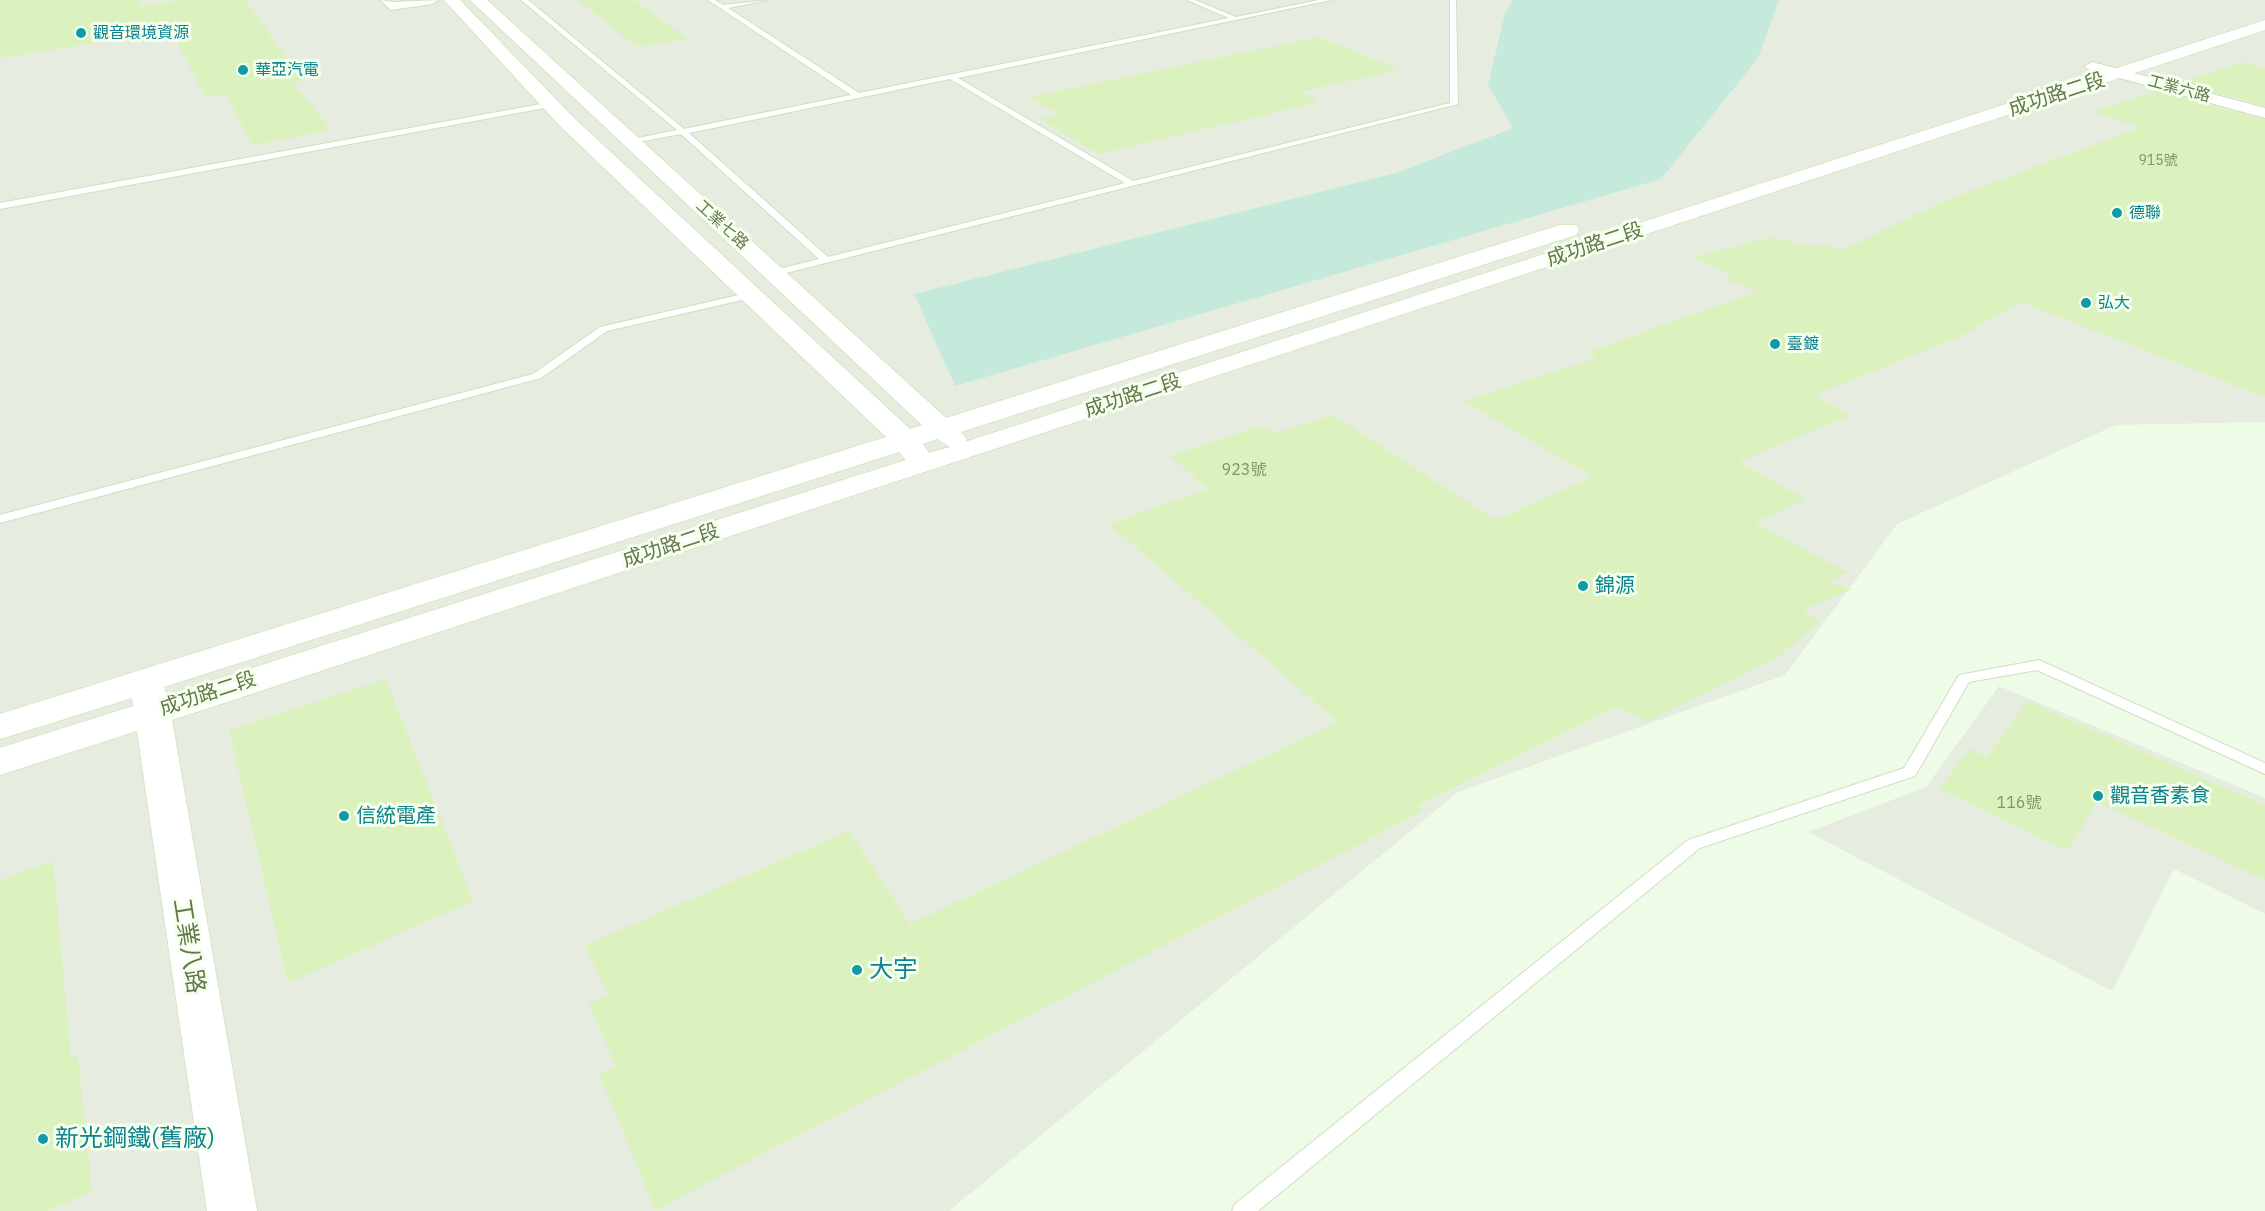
<!DOCTYPE html>
<html>
<head>
<meta charset="utf-8">
<style>
	body { margin:0 }
	canvas { display:block; background:#eefce7 }
</style>
</head>
<body>
<canvas width="2265" height="1211"></canvas>
<script>
const c = document.querySelector('canvas').getContext('2d');
c.lineJoin = 'round';
function fillPath(path, color) { c.fillStyle = color; c.fill(path, 'evenodd'); }
const poly = rows => new Path2D(rows.map(r => 'M' + r).join(''));
function strokePath(path, color, width, dash) { c.strokeStyle = color; c.lineWidth = width; c.lineCap = dash ? 'butt' : 'round'; c.setLineDash(dash || []); c.stroke(path); }
function drawText(font, color, halo, rows, align = 'center') {
  c.font = font + ' "IBM Plex Sans","Noto Sans TC",sans-serif'; c.lineWidth = 6; c.setLineDash([]); c.textBaseline = 'middle'; c.strokeStyle = halo; c.fillStyle = color; for (const [text, x, y, turn = 0] of rows) {
    c.save(); c.translate(x, y); c.rotate((+turn || 0) * Math.PI / 180); c.textAlign = isNaN(turn) ? turn : align; if (halo) c.strokeText(text, 0, 0); c.fillText(text, 0, 0); c.restore();
  }
}
const industrial = poly([
	[0,0,2265,0,2265,422,2116,425,1897,524,1785,675,1458,792,949,1211,0,1211],
	[1999,686,2265,798,2265,914,2174,869,2112,991,1808,832,1926,787]
]);
const green = poly([
	[1513,0,1779,0,1758,58,1661,179,955,386,914,294,1396,173,1513,128,1488,85,1505,13]
]);
const building = poly([
	[0,0,139,0,139,6,181,0,246,0,302,81,293,83,332,130,252,145,226,94,205,97,172,31,0,58],
	[578,0,634,0,688,39,637,47],
	[1319,37,1400,70,1300,92,1320,102,1098,154,1040,119,1060,115,1028,97],
	[2242,62,2265,68,2265,106,2180,83],
	[2157,91,2265,120,2265,397,2020,302,1961,336,1815,395,1851,415,1739,462,1805,499,1755,523,1849,573,1826,582,1852,589,1803,610,1820,622,1776,658,1648,721,1616,707,1418,806,1423,811,655,1210,599,1074,616,1066,589,1003,608,995,585,945,849,831,910,924,1338,722,1109,524,1208,489,1169,456,1260,426,1275,433,1333,415,1495,520,1593,477,1463,401,1597,358,1588,352,1758,291,1723,279,1733,276,1693,257,1772,237,1811,247,1826,244,1842,250,1944,201,2141,127,2092,112],
	[386,679,473,901,288,983,229,730],
	[2027,701,2265,805,2265,880,2097,802,2067,851,1939,789,1970,749,1987,757],
	[53,861,71,1058,78,1056,92,1191,47,1211,0,1211,0,880]
]);
const lane = poly([
	[521,0,528,0,684,129,851,95,708,0,715,0,723,5,768,0,728,8,859,93,1229,18,1187,0,1195,0,1236,17,1319,0,1331,0,958,78,1133,181,1450,103,1450,0,1456,0,1458,104,774,276,771,275,771,271,819,259,681,134,628,144,628,140,677,130,521,0],
	[950,79,1125,183,828,257,689,133,950,79],
	[552,102,555,102,555,106,0,209,0,203,552,102],
	[752,292,757,295,755,297,607,331,541,378,0,523,0,515,533,374,600,327,752,292],
	[2039,660,2265,763,2265,774,2037,670,1969,682,1915,776,1700,848,1258,1211,1232,1211,1235,1204,1688,840,1904,768,1959,675,2039,660]
]);
const street = poly([
	[380,0,394,2,438,0,432,4,391,10,380,0],
	[2092,62,2265,108,2265,118,2087,69,2085,66,2092,62]
]);
const secondary = poly([
	[444,0,460,0,574,118,910,429,922,425,470,0,487,0,946,418,1560,225,1576,225,1579,230,1576,235,961,432,967,439,965,442,2265,20,2265,30,172,720,257,1211,207,1211,137,731,0,775,0,748,133,706,132,698,0,739,0,714,886,437,560,126,444,0],
	[937,439,950,447,929,453,923,444,937,439],
	[899,452,906,460,167,695,164,687,899,452]
]);
const markers = [
	[81,33,6,"#0f9aa8"],
	[243,70,6,"#0f9aa8"],
	[2117,213,6,"#0f9aa8"],
	[2086,303,6,"#0f9aa8"],
	[1775,344,6,"#0f9aa8"],
	[1583,586,6,"#0f9aa8"],
	[2098,796,6,"#0f9aa8"],
	[344,816,6,"#0f9aa8"],
	[857,970,6,"#0f9aa8"],
	[43,1139,6,"#0f9aa8"]
];
const farNumbernames = [
	["915號",2158,161]
];
const farCulturenames = [
	["觀音環境資源",93,33],
	["華亞汽電",255,70],
	["德聯",2129,213],
	["弘大",2098,303],
	["臺鍍",1787,344]
];
const farStreetnames = [
	["工業六路",2179,89,15],
	["工業七路",722,225,42]
];
const numberNames = [
	["923號",1244,470],
	["116號",2019,803]
];
const streetNames = [
	["成功路二段",2057,95,-18],
	["成功路二段",1595,245,-18],
	["成功路二段",1133,396,-18],
	["成功路二段",671,546,-18],
	["成功路二段",208,694,-18]
];
const cultureNames = [
	["錦源",1595,586],
	["觀音香素食",2110,796],
	["信統電產",356,816]
];
const nearStreetnames = [
	["工業八路",188,946,81]
];
const nearCulturenames = [
	["大宇",869,970],
	["新光鋼鐵(舊廠)",55,1139]
];
fillPath(industrial, '#e6ede0');
fillPath(green, '#c5eadc');
fillPath(building, '#dcf2be');
strokePath(lane, '#cfdfbf', 2);
strokePath(street, '#cfdfbf', 2);
strokePath(secondary, '#d5e8c2', 2);
fillPath(lane, '#fff');
fillPath(street, '#fff');
fillPath(secondary, '#fff');
for (const [x, y, r, color] of markers) { const dot = new Path2D(); dot.arc(x, y, r, 0, 2 * Math.PI); c.fillStyle = color; c.fill(dot); strokePath(dot, '#f4ffed', 2); }
drawText('14px', '#839568', null, farNumbernames);
drawText('16px', '#0d838f', '#f4ffed', farCulturenames, 'left');
drawText('16px', '#65764b', '#f4ffed', farStreetnames);
drawText('16px', '#839568', null, numberNames);
drawText('20px', '#65764b', '#f4ffed', streetNames);
drawText('20px', '#0d838f', '#f4ffed', cultureNames, 'left');
drawText('24px', '#65764b', '#f4ffed', nearStreetnames);
drawText('24px', '#0d838f', '#f4ffed', nearCulturenames, 'left');
</script>
</body>
</html>
